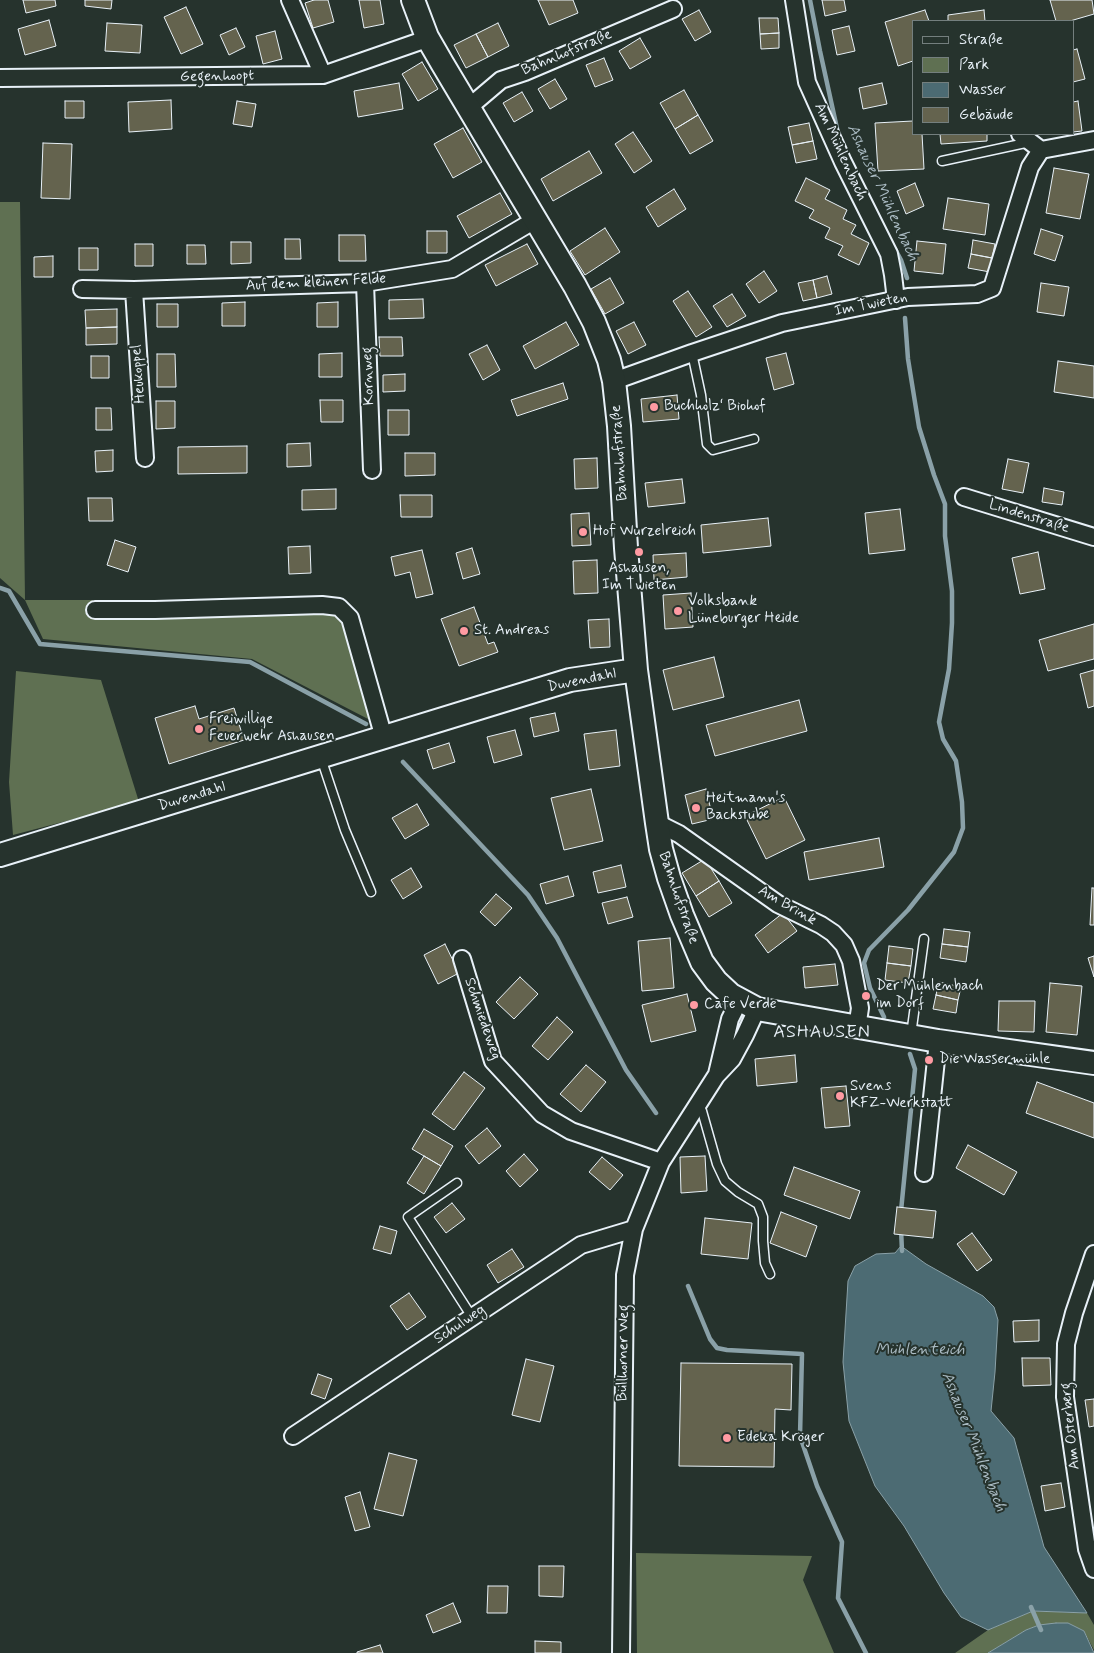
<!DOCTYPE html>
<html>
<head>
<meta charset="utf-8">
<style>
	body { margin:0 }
	#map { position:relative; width:1094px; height:1653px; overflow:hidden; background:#26332d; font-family:Mynerve,sans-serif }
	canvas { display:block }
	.legend { position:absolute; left:912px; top:20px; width:162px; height:115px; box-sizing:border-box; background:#26332d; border:1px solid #747f7e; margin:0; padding:6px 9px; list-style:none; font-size:15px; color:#e8f1f8 }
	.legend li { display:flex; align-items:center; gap:10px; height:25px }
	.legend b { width:25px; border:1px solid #747f7e }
</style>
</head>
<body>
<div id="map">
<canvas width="1094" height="1653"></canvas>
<ul class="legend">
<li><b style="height:6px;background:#26332d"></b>Straße</li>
<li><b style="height:14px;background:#5f7052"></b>Park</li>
<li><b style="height:14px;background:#4c6b73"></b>Wasser</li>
<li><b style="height:14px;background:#64634e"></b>Gebäude</li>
</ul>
</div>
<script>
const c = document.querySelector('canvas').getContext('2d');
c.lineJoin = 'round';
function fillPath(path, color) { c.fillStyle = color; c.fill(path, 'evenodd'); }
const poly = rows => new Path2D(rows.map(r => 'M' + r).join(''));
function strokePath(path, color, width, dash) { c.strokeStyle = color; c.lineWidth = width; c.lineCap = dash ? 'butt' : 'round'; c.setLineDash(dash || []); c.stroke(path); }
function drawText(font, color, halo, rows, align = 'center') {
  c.font = font + ' Mynerve,sans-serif'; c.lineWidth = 4; c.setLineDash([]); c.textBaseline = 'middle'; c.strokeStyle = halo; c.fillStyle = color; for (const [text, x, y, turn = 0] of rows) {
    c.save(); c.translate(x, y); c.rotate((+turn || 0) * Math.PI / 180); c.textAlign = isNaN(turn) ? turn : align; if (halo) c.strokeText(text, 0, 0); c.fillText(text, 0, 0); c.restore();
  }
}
const green = poly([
	[0,202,20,202,25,600,93,600,93,618,325,611,336,616,344,623,370,720,252,659,43,639,25,600,0,578],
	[16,671,101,680,139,802,13,835,9,782],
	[636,1553,812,1556,803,1580,834,1653,637,1653],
	[1033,1611,1087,1613,1094,1625,1094,1650,1084,1631,1068,1623,1039,1625,1026,1630,988,1653,955,1653,988,1630]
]);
const water = poly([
	[901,1246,926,1264,983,1296,994,1307,998,1320,995,1372,991,1411,1014,1438,1044,1547,1087,1613,1033,1611,988,1630,961,1617,944,1593,904,1526,875,1486,849,1421,843,1362,848,1281,855,1266,876,1254,895,1253,901,1246],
	[1056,1623,1068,1623,1084,1631,1094,1653,988,1653,1026,1630,1039,1625,1056,1623]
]);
const stream = poly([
	[810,0,820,51,838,133],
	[895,249,901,260,907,278],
	[0,588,9,591,40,644,250,662,366,724],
	[403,762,528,895,557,938,626,1070,656,1113],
	[884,1017,870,988,864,963,869,950,908,910,954,852,963,828,962,802,956,761,943,739,939,722,949,669,952,623,952,591,945,536,945,504,934,475,919,427,908,359,905,318],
	[901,1211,915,1069,910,1054],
	[901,1229,902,1251],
	[688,1286,710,1339,717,1348,727,1350,802,1354,800,1436,817,1486,842,1542,838,1598,866,1653],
	[1031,1607,1041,1630]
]);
const building = poly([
	[23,0,55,0,56,6,26,13,23,0],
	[85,0,112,0,111,9,85,6,85,0],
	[314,0,328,0,334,22,313,28,305,3,314,0],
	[359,0,380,0,384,24,364,28,359,0],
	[538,0,573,0,578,13,549,25,538,0],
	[822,0,844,0,846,11,825,16,822,0],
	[1050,0,1092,0,1094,14,1070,21,1056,21,1050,0],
	[186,7,203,44,181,54,164,17,186,7],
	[699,10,711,32,695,41,682,19,699,10],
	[925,10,929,21,913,21,913,61,898,66,885,22,925,10],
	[984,10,985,21,948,21,948,15,984,10],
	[759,18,778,18,779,33,760,34,759,18],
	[49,20,56,46,25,55,18,29,49,20],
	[107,23,142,25,140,53,105,51,107,23],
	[498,23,509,46,488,57,476,34,498,23],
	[849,26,855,51,837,55,832,30,849,26],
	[236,28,245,47,229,55,220,35,236,28],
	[275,31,282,59,263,64,256,36,275,31],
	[779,33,779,48,761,49,760,34,779,33],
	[476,34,488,57,466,68,454,45,476,34],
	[640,38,651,57,630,69,619,51,640,38],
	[1077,49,1085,79,1073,82,1073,50,1077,49],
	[604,58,613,80,595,87,586,65,604,58],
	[422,62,438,89,418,101,402,74,422,62],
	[555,79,567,99,550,109,538,89,555,79],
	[399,83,403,109,358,117,354,91,399,83],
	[882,83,887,104,863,109,859,88,882,83],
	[684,90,698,115,675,129,660,103,684,90],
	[522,92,533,111,514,122,503,103,522,92],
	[171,100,172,129,129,132,128,102,171,100],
	[65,101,84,101,84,118,65,118,65,101],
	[237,101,256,104,252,127,233,124,237,101],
	[1078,101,1082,131,1073,132,1073,102,1078,101],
	[698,115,713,141,690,154,675,129,698,115],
	[913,121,913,134,922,134,924,169,878,171,875,123,913,121],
	[809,123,813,141,792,145,788,127,809,123],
	[463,128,482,162,453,178,434,144,463,128],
	[633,132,652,161,634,173,615,144,633,132],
	[940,134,987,134,987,141,941,144,940,134],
	[813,141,817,159,796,163,792,145,813,141],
	[43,143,72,144,70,199,41,198,43,143],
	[589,151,602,173,553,201,541,179,589,151],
	[1054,168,1089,174,1080,219,1046,213,1054,168],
	[806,178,830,190,825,199,847,210,843,219,856,225,851,234,869,243,859,265,838,255,843,246,825,238,830,228,809,218,814,210,795,201,806,178],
	[915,183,924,206,906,214,897,191,915,183],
	[674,189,686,209,658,227,646,207,674,189],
	[500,193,512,214,469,238,457,216,500,193],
	[948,198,989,204,985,235,943,229,948,198],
	[605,228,620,252,585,275,570,251,605,228],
	[1041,229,1063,236,1055,261,1034,254,1041,229],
	[427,231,447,231,447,253,427,253,427,231],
	[339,235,365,235,366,261,339,261,339,235],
	[285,239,300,239,301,259,285,259,285,239],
	[973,240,995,244,992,258,971,254,973,240],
	[917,241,946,244,943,274,914,271,917,241],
	[231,242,251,242,251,263,231,264,231,242],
	[135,244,153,244,153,266,135,266,135,244],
	[527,244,538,264,496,286,485,265,527,244],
	[187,245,205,245,206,264,187,264,187,245],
	[79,248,98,248,98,270,79,270,79,248],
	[971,254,992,258,990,272,968,268,971,254],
	[53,256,53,277,34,277,34,257,53,256],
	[764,271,777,291,759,303,746,284,764,271],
	[827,276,832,294,817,298,813,280,827,276],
	[610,278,624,303,605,314,591,289,610,278],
	[813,280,817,298,803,301,798,283,813,280],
	[1041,283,1069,287,1064,316,1037,312,1041,283],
	[688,291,712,327,696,337,673,301,688,291],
	[732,294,746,316,727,327,713,306,732,294],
	[423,299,424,318,389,319,389,300,423,299],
	[245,302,245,326,222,326,222,303,245,302],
	[338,302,338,327,317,327,317,303,338,302],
	[157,304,178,304,178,327,157,327,157,304],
	[117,309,117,327,86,328,85,310,117,309],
	[566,322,579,345,535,369,523,346,566,322],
	[634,322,646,345,628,354,616,331,634,322],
	[117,327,117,344,86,345,86,328,117,327],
	[379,337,402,337,403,356,380,356,379,337],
	[487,345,500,370,483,380,469,354,487,345],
	[342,353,342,377,319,377,319,354,342,353],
	[786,353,794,384,774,390,766,358,786,353],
	[157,354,175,354,176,387,157,387,157,354],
	[91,356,109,356,109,378,91,378,91,356],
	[1058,361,1094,366,1094,398,1054,392,1058,361],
	[405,374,405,391,383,392,383,375,405,374],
	[563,383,568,399,517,416,511,400,563,383],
	[677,395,679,419,643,422,641,399,677,395],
	[320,400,343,400,343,422,321,422,320,400],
	[156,401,175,401,175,428,156,429,156,401],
	[96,408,111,408,112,430,96,430,96,408],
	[388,410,409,410,409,435,388,435,388,410],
	[310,443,311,466,287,467,287,444,310,443],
	[247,446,247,473,178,474,178,447,247,446],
	[113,450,113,471,96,472,95,451,113,450],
	[405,453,435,453,435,475,405,476,405,453],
	[597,458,598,488,575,489,574,459,597,458],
	[1008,459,1029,463,1023,493,1002,489,1008,459],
	[682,479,685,503,648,507,645,483,682,479],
	[1044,488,1064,492,1062,505,1042,502,1044,488],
	[336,489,336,509,302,510,302,490,336,489],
	[400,495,432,495,432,517,401,517,400,495],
	[88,498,112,498,113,521,89,521,88,498],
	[900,509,905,550,869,554,865,513,900,509],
	[589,513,591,545,572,546,571,514,589,513],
	[768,518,771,546,703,553,701,525,768,518],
	[115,540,136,547,128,572,107,565,115,540],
	[310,546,311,573,289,574,288,547,310,546],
	[472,548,480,574,463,579,456,553,472,548],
	[422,550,433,594,416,598,410,572,395,576,391,557,422,550],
	[1038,552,1045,589,1020,594,1012,558,1038,552],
	[686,553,687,577,654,580,653,555,686,553],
	[597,560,598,593,574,594,573,561,597,560],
	[691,593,693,627,665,629,663,595,691,593],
	[474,607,488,644,494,642,498,652,459,666,441,619,474,607],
	[609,619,610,647,590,648,588,620,609,619],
	[1094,624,1094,659,1048,671,1039,640,1094,624],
	[714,657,724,697,673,710,663,670,714,657],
	[1094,670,1094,706,1088,708,1080,674,1094,670],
	[799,700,807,731,715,756,706,725,799,700],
	[195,706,199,719,234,708,244,740,169,764,155,718,195,706],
	[555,713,559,731,534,737,530,718,555,713],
	[515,730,522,755,494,763,487,737,515,730],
	[616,730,620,766,589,770,584,734,616,730],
	[449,743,455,762,433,769,427,750,449,743],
	[591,789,603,841,564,850,551,798,591,789],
	[706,789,713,819,692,824,685,795,706,789],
	[784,797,805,840,766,859,745,816,784,797],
	[417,804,429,825,405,839,392,818,417,804],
	[879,838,884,867,809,880,804,852,879,838],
	[705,859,719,881,696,896,682,873,705,859],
	[621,865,626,887,598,893,593,872,621,865],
	[411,868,422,887,403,899,391,880,411,868],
	[568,876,574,896,546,904,540,884,568,876],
	[719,881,732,903,709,917,696,896,719,881],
	[1092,888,1094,888,1094,925,1090,925,1092,888],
	[496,894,512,908,495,926,480,912,496,894],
	[627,897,633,917,608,924,602,903,627,897],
	[783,913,797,931,768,953,755,935,783,913],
	[944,929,970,932,968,947,942,944,944,929],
	[670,938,674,988,642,991,638,941,670,938],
	[445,944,459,973,438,984,424,955,445,944],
	[942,944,968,947,966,962,940,958,942,944],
	[889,946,913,949,911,966,887,963,889,946],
	[1094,956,1094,977,1088,958,1094,956],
	[887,963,911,966,908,983,885,980,887,963],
	[835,964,838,985,805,988,803,967,835,964],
	[520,977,538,994,514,1019,496,1002,520,977],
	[939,982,961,987,958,1000,936,995,939,982],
	[1050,983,1082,986,1077,1035,1046,1032,1050,983],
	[687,994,696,1031,651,1042,642,1005,687,994],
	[936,995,958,1000,956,1013,933,1009,936,995],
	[999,1001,1035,1001,1034,1032,998,1031,999,1001],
	[557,1017,573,1032,548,1060,532,1046,557,1017],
	[795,1055,797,1082,757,1086,755,1059,795,1055],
	[586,1065,606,1082,581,1112,560,1094,586,1065],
	[464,1072,485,1088,454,1130,432,1114,464,1072],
	[1037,1082,1094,1103,1094,1138,1026,1113,1037,1082],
	[846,1086,850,1126,825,1128,821,1088,846,1086],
	[487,1128,501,1146,479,1164,465,1146,487,1128],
	[424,1129,453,1146,441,1166,412,1149,424,1129],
	[968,1145,1017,1172,1004,1195,956,1168,968,1145],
	[524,1154,538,1170,520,1187,506,1171,524,1154],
	[424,1156,441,1166,424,1194,407,1183,424,1156],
	[705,1156,707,1191,681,1193,680,1157,705,1156],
	[602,1157,623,1175,610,1190,589,1172,602,1157],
	[794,1167,860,1191,850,1219,784,1195,794,1167],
	[452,1203,465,1219,446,1233,434,1217,452,1203],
	[897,1207,936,1211,933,1238,894,1234,897,1207],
	[781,1212,817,1226,806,1257,770,1243,781,1212],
	[705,1218,752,1223,748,1259,701,1254,705,1218],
	[380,1226,397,1231,391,1254,373,1249,380,1226],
	[972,1233,992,1260,977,1271,957,1244,972,1233],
	[512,1249,524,1267,498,1283,487,1265,512,1249],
	[409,1293,426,1317,407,1330,390,1306,409,1293],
	[1039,1320,1039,1341,1014,1342,1013,1321,1039,1320],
	[1022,1358,1050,1358,1051,1385,1023,1386,1022,1358],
	[526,1359,554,1366,540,1422,512,1415,526,1359],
	[681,1363,792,1364,791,1410,775,1409,774,1467,679,1466,681,1363],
	[318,1374,332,1379,325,1399,311,1394,318,1374],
	[1094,1399,1094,1426,1089,1427,1085,1400,1094,1399],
	[389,1453,417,1460,403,1516,374,1509,389,1453],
	[1061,1483,1065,1507,1045,1511,1041,1486,1061,1483],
	[360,1492,370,1527,355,1531,345,1497,360,1492],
	[539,1566,564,1566,563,1597,539,1596,539,1566],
	[488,1586,508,1586,507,1613,487,1613,488,1586],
	[453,1603,461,1622,433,1633,426,1615,453,1603],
	[535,1641,561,1642,561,1653,535,1653,535,1641],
	[380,1645,383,1653,357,1653,357,1652,380,1645]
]);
const lane = poly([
	[942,161,1030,142],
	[692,353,701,395,707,444,713,450,754,439],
	[321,758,345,830,371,892],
	[911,1035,924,939],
	[698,1104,702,1111,717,1164,725,1181,738,1192,758,1204,763,1217,763,1241,765,1263,770,1274],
	[457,1183,408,1217,472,1317]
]);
const street = poly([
	[290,0,323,75],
	[794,0,807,82,843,162,889,254,893,275,896,300],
	[0,78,323,75,418,42,427,37],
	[468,108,501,80,525,72,673,9],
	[1020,134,1041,150],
	[365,283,372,470],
	[82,289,134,290,365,283,452,269,535,220],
	[134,290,145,458],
	[614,381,692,353,782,323,908,297,977,294,992,288,1030,167,1041,150,1094,140],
	[964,497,1094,537],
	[95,610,155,610,322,605,339,607,350,618,384,738],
	[657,823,679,834,778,904,821,925,833,933,844,945,851,961,860,1008,857,1028],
	[462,959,493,1061,542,1114,571,1131,661,1162],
	[717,1074,730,1019,739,1001],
	[924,1173,938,1041],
	[1094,1254,1074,1313,1066,1344,1065,1397,1087,1549,1094,1569],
	[293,1436,581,1245,634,1229],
	[621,1653,625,1275,634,1229,661,1162,716,1076,732,1059,745,1035,757,1009]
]);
const secondary = poly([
	[413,0,427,37,442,63,575,286,594,322,609,360,614,381,619,426,626,548,636,670,657,823,661,849,669,878,682,915,702,962,716,981,731,995,757,1009,938,1041,1094,1063],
	[0,855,570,680,636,670]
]);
const markers = [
	[654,407,5,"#ff9aa2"],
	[583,532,5,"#ff9aa2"],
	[639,552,5,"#ff9aa2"],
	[678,611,5,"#ff9aa2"],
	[464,631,5,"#ff9aa2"],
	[199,729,5,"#ff9aa2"],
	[696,808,5,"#ff9aa2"],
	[866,996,5,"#ff9aa2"],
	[694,1005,5,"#ff9aa2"],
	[929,1060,5,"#ff9aa2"],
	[840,1096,5,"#ff9aa2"],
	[727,1438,5,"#ff9aa2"]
];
const streetNames = [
	["Bahnhofstraße",567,53,-23],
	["Gegenhoopt",217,77,-1],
	["Am Mühlenbach",840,152,65],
	["Auf dem kleinen Felde",316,283,-3],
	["Im Twieten",871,305,-11],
	["Heukoppel",139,374,-94],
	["Kornweg",369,376,-92],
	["Bahnhofstraße",620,453,-94],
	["Lindenstraße",1029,517,17],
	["Duvendahl",582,681,-12],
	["Duvendahl",192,797,-17],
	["Bahnhofstraße",678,898,71],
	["Am Brink",787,906,30],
	["Schmiedeweg",482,1019,71],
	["Schulweg",460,1325,-34],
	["Büllhorner Weg",624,1353,-89],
	["Am Osterberg",1071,1426,-96]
];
const poiNames = [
	["Buchholz‘ Biohof",664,407],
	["Hof Wurzelreich",593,532],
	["Ashausen,",639,569,"center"],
	["Im Twieten",639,586,"center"],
	["Volksbank",688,602],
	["Lüneburger Heide",688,619],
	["St. Andreas",474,631],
	["Freiwillige",209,720],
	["Feuerwehr Ashausen",209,737],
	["Heitmann's",706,799],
	["Backstube",706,816],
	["Der Mühlenbach",876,987],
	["im Dorf",876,1004],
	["Cafe Verde",704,1005],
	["Die Wassermühle",939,1060],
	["Svens",850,1087],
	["KFZ-Werkstatt",850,1104],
	["Edeka Kröger",737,1438]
];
const waterNames = [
	["Ashauser Mühlenbach",882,193,65],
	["Mühlenteich",920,1351],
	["Ashauser Mühlenbach",973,1442,68]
];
const quarterNames = [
	["ASHAUSEN",822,1033]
];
fillPath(green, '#5f7052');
fillPath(water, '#4c6b73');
strokePath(water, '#8aa1a8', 1);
strokePath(stream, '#8aa1a8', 4.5);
fillPath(building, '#64634e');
strokePath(building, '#e8f1f8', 1);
strokePath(lane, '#e8f1f8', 11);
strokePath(street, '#e8f1f8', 20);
strokePath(secondary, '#e8f1f8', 26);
strokePath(lane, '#26332d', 8);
strokePath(street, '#26332d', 16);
strokePath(secondary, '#26332d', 22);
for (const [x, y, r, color] of markers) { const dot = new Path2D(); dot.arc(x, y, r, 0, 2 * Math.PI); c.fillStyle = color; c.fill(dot); strokePath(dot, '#26332d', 2); }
drawText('15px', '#e8f1f8', '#26332d', streetNames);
drawText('15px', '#e8f1f8', '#26332d', poiNames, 'left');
drawText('italic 16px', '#aabbc3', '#26332d', waterNames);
c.letterSpacing = '1px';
drawText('18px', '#e8f1f8', '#26332d', quarterNames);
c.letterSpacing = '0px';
</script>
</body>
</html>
